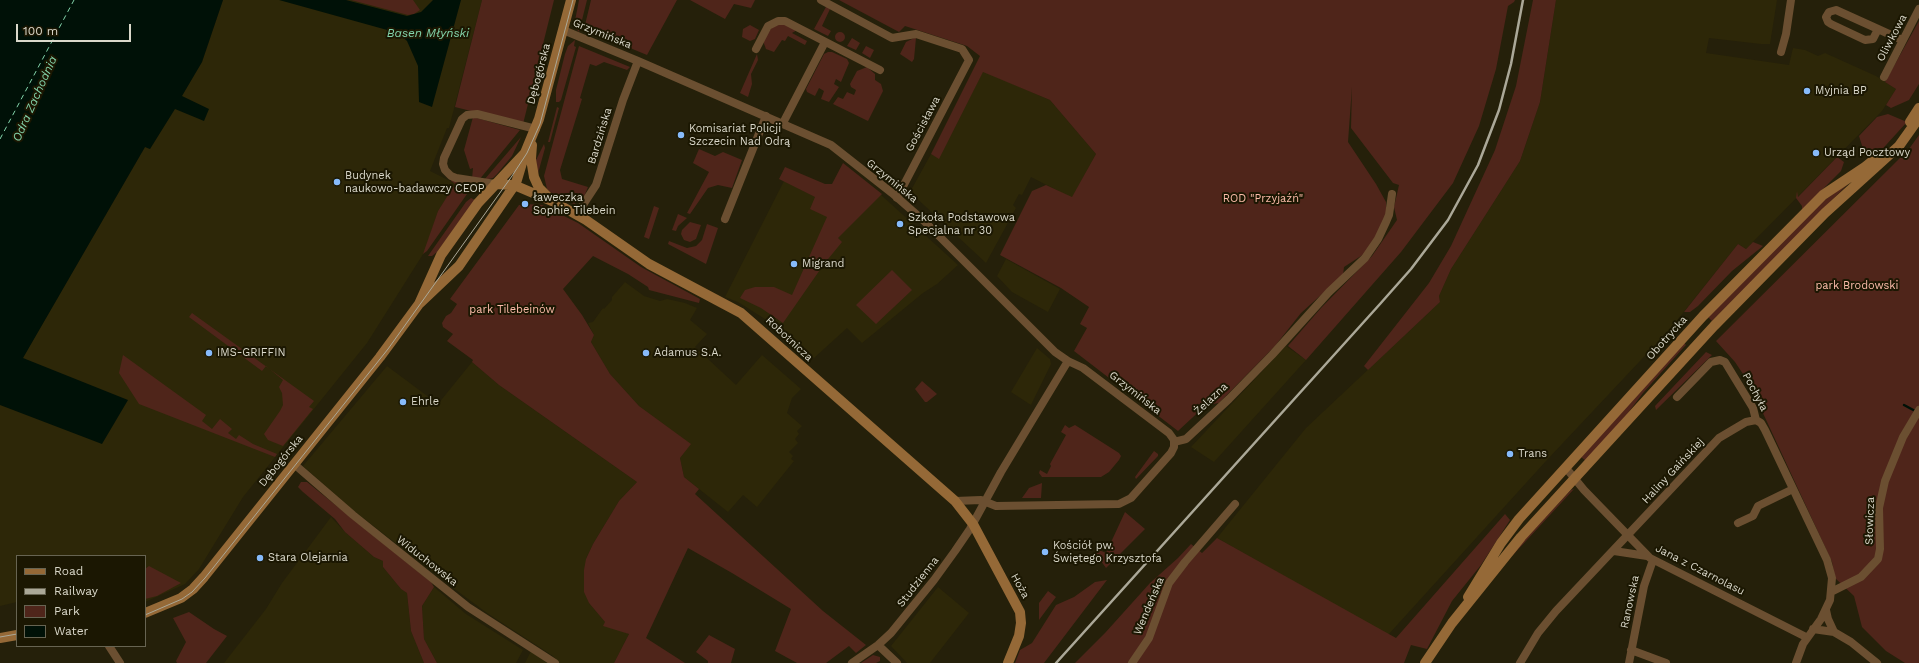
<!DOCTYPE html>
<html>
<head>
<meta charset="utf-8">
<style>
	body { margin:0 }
	#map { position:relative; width:1919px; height:663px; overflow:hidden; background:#25200a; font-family:"Work Sans",sans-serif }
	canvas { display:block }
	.legend { position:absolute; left:16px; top:555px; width:130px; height:92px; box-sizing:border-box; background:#1b1702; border:1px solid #676452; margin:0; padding:5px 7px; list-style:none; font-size:12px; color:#dad8ca }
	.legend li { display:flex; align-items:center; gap:8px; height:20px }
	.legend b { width:20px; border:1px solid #676452 }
	.scale { position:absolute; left:16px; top:24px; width:115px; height:18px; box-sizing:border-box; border:2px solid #dad8ca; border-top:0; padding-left:5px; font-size:12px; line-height:14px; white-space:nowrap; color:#dad8ca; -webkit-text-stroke:3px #1b1702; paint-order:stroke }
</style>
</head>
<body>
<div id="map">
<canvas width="1919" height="663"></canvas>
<ul class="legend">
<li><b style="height:5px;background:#956937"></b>Road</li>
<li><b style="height:5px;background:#aba898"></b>Railway</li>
<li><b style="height:11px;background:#4f251a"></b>Park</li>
<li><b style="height:11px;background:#001107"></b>Water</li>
</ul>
<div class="scale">100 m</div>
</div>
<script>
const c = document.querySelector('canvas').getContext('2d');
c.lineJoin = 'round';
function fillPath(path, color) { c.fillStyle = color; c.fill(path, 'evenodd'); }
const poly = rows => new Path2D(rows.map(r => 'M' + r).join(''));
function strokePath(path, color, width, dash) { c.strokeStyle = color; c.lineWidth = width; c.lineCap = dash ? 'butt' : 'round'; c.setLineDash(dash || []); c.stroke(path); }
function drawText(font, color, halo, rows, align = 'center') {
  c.font = font + ' "Work Sans",sans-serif'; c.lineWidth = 4; c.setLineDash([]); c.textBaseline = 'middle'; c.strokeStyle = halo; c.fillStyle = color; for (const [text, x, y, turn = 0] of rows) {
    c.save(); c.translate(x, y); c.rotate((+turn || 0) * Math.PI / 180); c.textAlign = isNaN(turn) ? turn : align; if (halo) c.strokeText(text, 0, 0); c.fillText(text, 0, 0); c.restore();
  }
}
const built = poly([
	[223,0,482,0,449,128,447,128,430,171,456,184,438,211,425,251,367,343,243,497,199,569,185,584,145,602,145,556,17,556,17,602,0,606,0,397,145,147,150,149,202,62],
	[1556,0,1777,0,1770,44,1761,44,1709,38,1706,53,1789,65,1793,48,1805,50,1818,56,1825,53,1876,76,1896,89,1882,111,1746,249,1738,244,1670,329,1546,461,1388,635,1217,538,1306,428,1440,302,1439,296,1451,269,1520,161,1540,102],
	[983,71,1050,100,1096,154,1072,198,1031,177,1022,195,1019,194,1013,205,1016,208,986,263,910,192,931,154,939,158],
	[849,170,880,194,958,265,937,284,923,293,862,343,847,328,814,358,765,319,738,302,725,297,784,181,815,197,835,189],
	[1006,259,1060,289,1048,312,1012,292,997,276],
	[625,282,644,296,660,301,667,299,685,303,697,308,690,320,707,334,695,347,736,385,762,355,801,389,792,398,787,413,802,426,797,431,799,434,795,439,798,443,789,452,793,456,791,459,794,461,757,507,743,495,728,512,684,477,680,458,690,444,639,406,610,374,591,342,594,335,588,323,593,322,603,308,604,309,612,300,612,297],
	[1286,346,1306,360,1214,462,1191,447],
	[1037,348,1050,359,1051,364,1031,405,1011,392],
	[472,362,499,385,637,482,619,501,593,544,586,559,589,603,605,622,629,634,614,663,560,663,553,656,487,613,452,587,353,510,303,466,387,366,438,404],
	[331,517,345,532,374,557,383,561,383,567,401,589,407,593,411,631,424,663,224,663,266,609,282,583],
	[434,587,466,614,523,650,516,663,437,663,424,639,422,606],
	[938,587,969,613,930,663,907,663,891,646],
	[531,651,547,663,525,663]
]);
const green = poly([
	[351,0,413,0,420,10,414,14,408,15],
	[482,0,554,0,523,124,455,107],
	[579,0,587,0,579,32,574,26],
	[591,0,677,0,647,55,584,29],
	[690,0,755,0,751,8,734,4,725,19],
	[839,0,1515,0,1514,2,1508,6,1496,69,1479,126,1453,183,1401,252,1306,360,1288,346,1321,308,1372,256,1397,220,1394,207,1399,185,1393,183,1351,128,1352,87,1348,142,1376,184,1386,202,1386,214,1372,245,1364,254,1344,267,1343,275,1301,313,1275,346,1219,403,1206,405,1178,431,1074,351,1087,328,1080,324,1089,307,1061,288,1000,255,1032,191,1046,185,1072,197,1096,154,1050,100,983,72,939,159,931,154,980,56,967,46,905,26,899,32],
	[1533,0,1556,0,1540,102,1520,161,1451,269,1439,296,1440,302,1368,370,1364,366,1429,283,1451,246,1495,150,1516,86],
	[827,5,830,9,822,26,831,31,828,36,814,29],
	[1919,21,1919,84,1909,100,1891,108,1886,105,1896,89,1885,82],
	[781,24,786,24,797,30,792,33,807,41,805,45,788,36,785,41,782,40,774,52,766,49,763,41,772,27],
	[750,25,759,30,755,39,750,41,742,37,743,29],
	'835 37a5 5 0 1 1 10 0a5 5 0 1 1-10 0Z',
	[852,38,860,43,856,50,847,46],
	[914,38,916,38,914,59,912,62,900,54,906,42],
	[575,40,574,46,576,47,561,100,559,102,556,102,556,90,565,54,568,46],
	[579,46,630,67,627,70,604,62,596,66,590,64,580,98,582,99,560,170,562,179,588,187,583,199,574,204,550,192,547,189,544,176],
	[866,46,874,50,870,58,862,53],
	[828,52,832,52,847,59,849,63,841,82,836,79,834,84,839,87,829,102,821,99,824,91,819,88,815,96,807,92,806,89,824,54],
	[757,54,758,60,751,74,752,84,748,97,740,93],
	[867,67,875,74,875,80,881,84,883,91,868,121,833,104,838,97,843,99,847,92,854,95,856,90,851,87,850,84,857,71],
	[557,107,559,108,550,142,548,142],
	[1888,114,1907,122,1876,156,1865,155,1859,136,1877,117],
	[473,117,520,130,479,180,472,179,473,168,470,169,464,150],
	[1919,135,1919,663,1905,663,1886,651,1862,627,1854,596,1835,578,1832,562,1749,383,1735,362,1716,341,1909,149],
	[521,137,512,156,497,174,493,178,484,180],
	[544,144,545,148,537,177,536,160],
	[699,149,715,156,723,152,742,160,732,188,718,185,708,188,690,214,687,213,709,172,693,163],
	[1837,157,1844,162,1841,171,1802,210,1802,206,1796,198,1797,191,1798,197],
	[843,163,882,194,838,238,842,242,824,264,783,323,761,308,740,298,745,290,755,287,774,287,792,295,827,217,810,209,815,197,779,179,785,167,825,184,832,184],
	[452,179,476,184,467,194,427,251,423,254,438,211,455,184,451,181],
	[1850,182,1712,321,1708,317,1822,202],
	[471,198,475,200,437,252,432,256,428,256,466,202],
	[526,204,542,205,578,223,641,267,700,299,699,303,649,290,648,287,628,274,593,256,563,289,582,315,594,335,591,342,610,374,639,406,691,444,680,458,684,477,699,489,695,494,823,611,866,645,856,653,849,646,826,663,797,663,775,651,791,609,732,573,688,548,646,638,685,663,614,663,629,634,603,626,605,622,589,603,584,592,584,570,586,559,593,544,619,501,637,482,499,385,472,362,473,360,447,341,453,334,443,327,442,323,446,316,451,313,457,304,450,299,519,205],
	[654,206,659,208,649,239,644,237],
	[678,214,687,218,678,226,676,231,672,230],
	[690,222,701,225,696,239,690,242,684,240,681,234,682,230],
	[707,224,718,228,706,264,668,244,669,241,687,248,696,246,702,240],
	[1753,242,1763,246,1732,271,1698,306,1690,312,1684,312,1738,244,1746,249],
	[892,270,912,290,876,324,856,305],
	[192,313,314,401,309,407,313,409,283,446,268,440,264,434,280,411,283,405,282,393,279,387,283,380,266,366,262,371,189,317],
	[1684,343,1686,345,1684,347,1643,393,1628,413,1586,461,1581,457],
	[1706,352,1712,355,1656,410,1655,406],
	[123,355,206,415,202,421,212,429,220,419,232,429,228,433,236,439,239,435,253,444,277,454,275,457,139,404,119,373],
	[922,381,937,394,927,402,925,402,915,389],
	[1065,425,1069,428,1075,425,1119,453,1121,456,1119,460,1109,472,1101,477,1042,477,1039,473,1040,470,1047,474,1051,466,1050,464,1066,435,1061,432],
	[1154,451,1158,454,1158,456,1136,479,1135,477],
	[301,482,307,482,431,582,434,587,422,606,424,639,437,663,424,663,411,631,407,593,401,589,383,567,383,561,374,557,345,532,335,519,303,492,298,487],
	[1042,483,1041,498,1022,498,1029,488],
	[1574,489,1526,541,1512,556,1515,550,1571,490],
	[1125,512,1145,529,1106,568,1096,554,1097,549,1106,553],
	[1505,514,1510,520,1481,565,1452,601,1427,649,1411,645,1404,663,1075,663,1105,633,1150,583,1178,558,1191,544,1202,553,1217,538,1396,638],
	[149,566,181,583,157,596,145,599,145,569],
	[1107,580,1044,663,1015,663,1020,650,1032,643,1056,605,1074,597,1095,582],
	[1048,591,1056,597,1039,620,1039,603],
	[189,612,214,629,227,636,206,663,177,663,176,661,186,642,173,618],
	[709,635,735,649,731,663,708,663,708,661,696,652],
	[873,655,880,657,880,661,876,663,861,663]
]);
const water = poly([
	[0,0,223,0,202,62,182,96,209,109,204,121,175,109,150,149,145,147,23,358,128,400,102,444,0,405],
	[279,0,346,0,407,16,421,12,433,0,461,0,432,107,419,102,418,66,407,41,398,33]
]);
const stream = poly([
	[1904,405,1917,412]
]);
const ferry = poly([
	[0,139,74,0]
]);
const street = poly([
	[821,0,892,38,916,34,962,49,969,60,897,198],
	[1878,29,1836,10,1829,12,1826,17,1828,22,1831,24,1865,40,1873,39,1878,29,1902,40],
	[563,30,638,61,831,145,892,193,924,221,1055,352,1068,361,1083,368,1169,433,1174,440,1174,447,1171,453,1131,498,1119,504,996,506,981,500,955,501],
	[756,49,768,26,778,21,785,21,880,70],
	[1781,52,1786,34,1791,0],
	[1884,77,1919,9],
	[783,123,825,42],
	[495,184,456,178,451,176,445,170,443,164,444,158,462,119,467,115,477,114,536,129],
	[577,214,596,185,623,100,638,61],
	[725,219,766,116],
	[1677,397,1711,362,1720,360,1725,362,1753,408,1756,420,1761,423,1765,430,1827,560,1832,578,1830,600,1821,619,1803,644,1796,663],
	[1174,442,1186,439,1229,399,1272,355,1329,292,1365,258,1378,239,1386,222,1389,215,1392,194],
	[294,464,353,515,468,607,555,663],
	[1566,468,1584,490,1650,558,1806,637],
	[1738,523,1753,516,1758,506,1793,489],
	[1614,551,1647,556],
	[1831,592,1861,577,1878,559,1880,549,1879,508,1885,481,1903,437,1919,410],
	[1826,610,1828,619,1834,632],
	[1813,629,1834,632,1851,642,1877,663],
	[878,645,897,663],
	[109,646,120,663],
	[1631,650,1666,663],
	[852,663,878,645,891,633,934,580,955,551,970,529,1001,472,1068,361],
	[1132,663,1149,638,1169,583,1185,562,1235,504],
	[1520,663,1538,633,1556,611,1719,438,1746,422,1756,420],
	[1629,663,1644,586,1653,560]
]);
const secondary = poly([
	[1910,122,1919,108],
	[532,145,531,159,534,177,539,188,547,196],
	[495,184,514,185,554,202,586,220,649,264,741,313,955,501,973,524,1020,612,1021,623,1019,636,1008,663],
	[420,303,459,266,516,183,525,153,539,119,571,0],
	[1468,597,1501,543,1519,519,1703,316,1823,195,1865,167,1880,155],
	[145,613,181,598,193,589,204,577,380,357,419,304,441,255,478,203,525,153],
	[0,638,17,635],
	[1425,663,1452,623,1521,537,1714,326,1825,213,1899,146,1919,118]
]);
const tram = poly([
	[145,615,182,599,192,592,205,578,388,349,512,176,527,153,540,124,573,0],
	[0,637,17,634]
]);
const rail = poly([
	[1056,663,1380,304,1411,269,1448,220,1478,165,1499,110,1511,64,1523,0]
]);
const markers = [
	[1807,91,4,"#87bbfb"],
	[681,135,4,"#87bbfb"],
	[1816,153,4,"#87bbfb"],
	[337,182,4,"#87bbfb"],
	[525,204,4,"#87bbfb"],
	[900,224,4,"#87bbfb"],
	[794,264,4,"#87bbfb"],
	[209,353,4,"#87bbfb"],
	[646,353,4,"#87bbfb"],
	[403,402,4,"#87bbfb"],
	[1510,454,4,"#87bbfb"],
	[1045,552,4,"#87bbfb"],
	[260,558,4,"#87bbfb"]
];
const streetNames = [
	["Grzymińska",602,34,22],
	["Oliwkowa",1892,38,-62],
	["Dębogórska",539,74,-75],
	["Gościsława",923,124,-62],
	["Bardzińska",600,136,-73],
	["Grzymińska",892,181,39],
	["Obotrycka",1667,338,-48],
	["Robotnicza",789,339,43],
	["Pochyła",1755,392,62],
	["Grzymińska",1135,393,38],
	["Żelazna",1211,399,-43],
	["Dębogórska",281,461,-51],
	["Haliny Gaińskiej",1673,471,-47],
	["Słowicza",1870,521,-88],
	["Widuchowska",427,561,38],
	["Jana z Czarnolasu",1700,570,27],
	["Studzienna",918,582,-52],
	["Hoża",1020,586,61],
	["Ranowska",1630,602,-78],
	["Wendeńska",1149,606,-67]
];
const poiNames = [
	["Myjnia BP",1815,91],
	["Komisariat Policji",689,129],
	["Szczecin Nad Odrą",689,142],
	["Urząd Pocztowy",1824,153],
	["Budynek",345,176],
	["naukowo-badawczy CEOP",345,189],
	["ławeczka",533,198],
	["Sophie Tilebein",533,211],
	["Szkoła Podstawowa",908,218],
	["Specjalna nr 30",908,231],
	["Migrand",802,264],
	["IMS-GRIFFIN",217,353],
	["Adamus S.A.",654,353],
	["Ehrle",411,402],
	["Trans",1518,454],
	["Kościół pw.",1053,546],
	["Świętego Krzysztofa",1053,559],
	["Stara Olejarnia",268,558]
];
const parkNames = [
	["ROD \"Przyjaźń\"",1263,199],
	["park Brodowski",1857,286],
	["park Tilebeinów",512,310]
];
const waterNames = [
	["Basen Młyński",428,33],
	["Odra Zachodnia",35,99,-66]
];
fillPath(built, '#2d2708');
fillPath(green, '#4f251a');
fillPath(water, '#001107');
strokePath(stream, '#001107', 2.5);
strokePath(ferry, '#83d4ab', 1, [5, 4]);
strokePath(street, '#6b4f31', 8);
strokePath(secondary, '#956937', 10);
strokePath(tram, '#aba898', 1);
strokePath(rail, '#aba898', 2.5);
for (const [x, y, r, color] of markers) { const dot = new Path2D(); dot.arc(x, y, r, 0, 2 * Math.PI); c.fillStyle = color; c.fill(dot); strokePath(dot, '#1b1702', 1.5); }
drawText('11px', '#dad8ca', '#1b1702', streetNames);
drawText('11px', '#dad8ca', '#1b1702', poiNames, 'left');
drawText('11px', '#fbbba9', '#1b1702', parkNames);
drawText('italic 12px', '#83d4ab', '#1b1702', waterNames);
</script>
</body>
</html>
